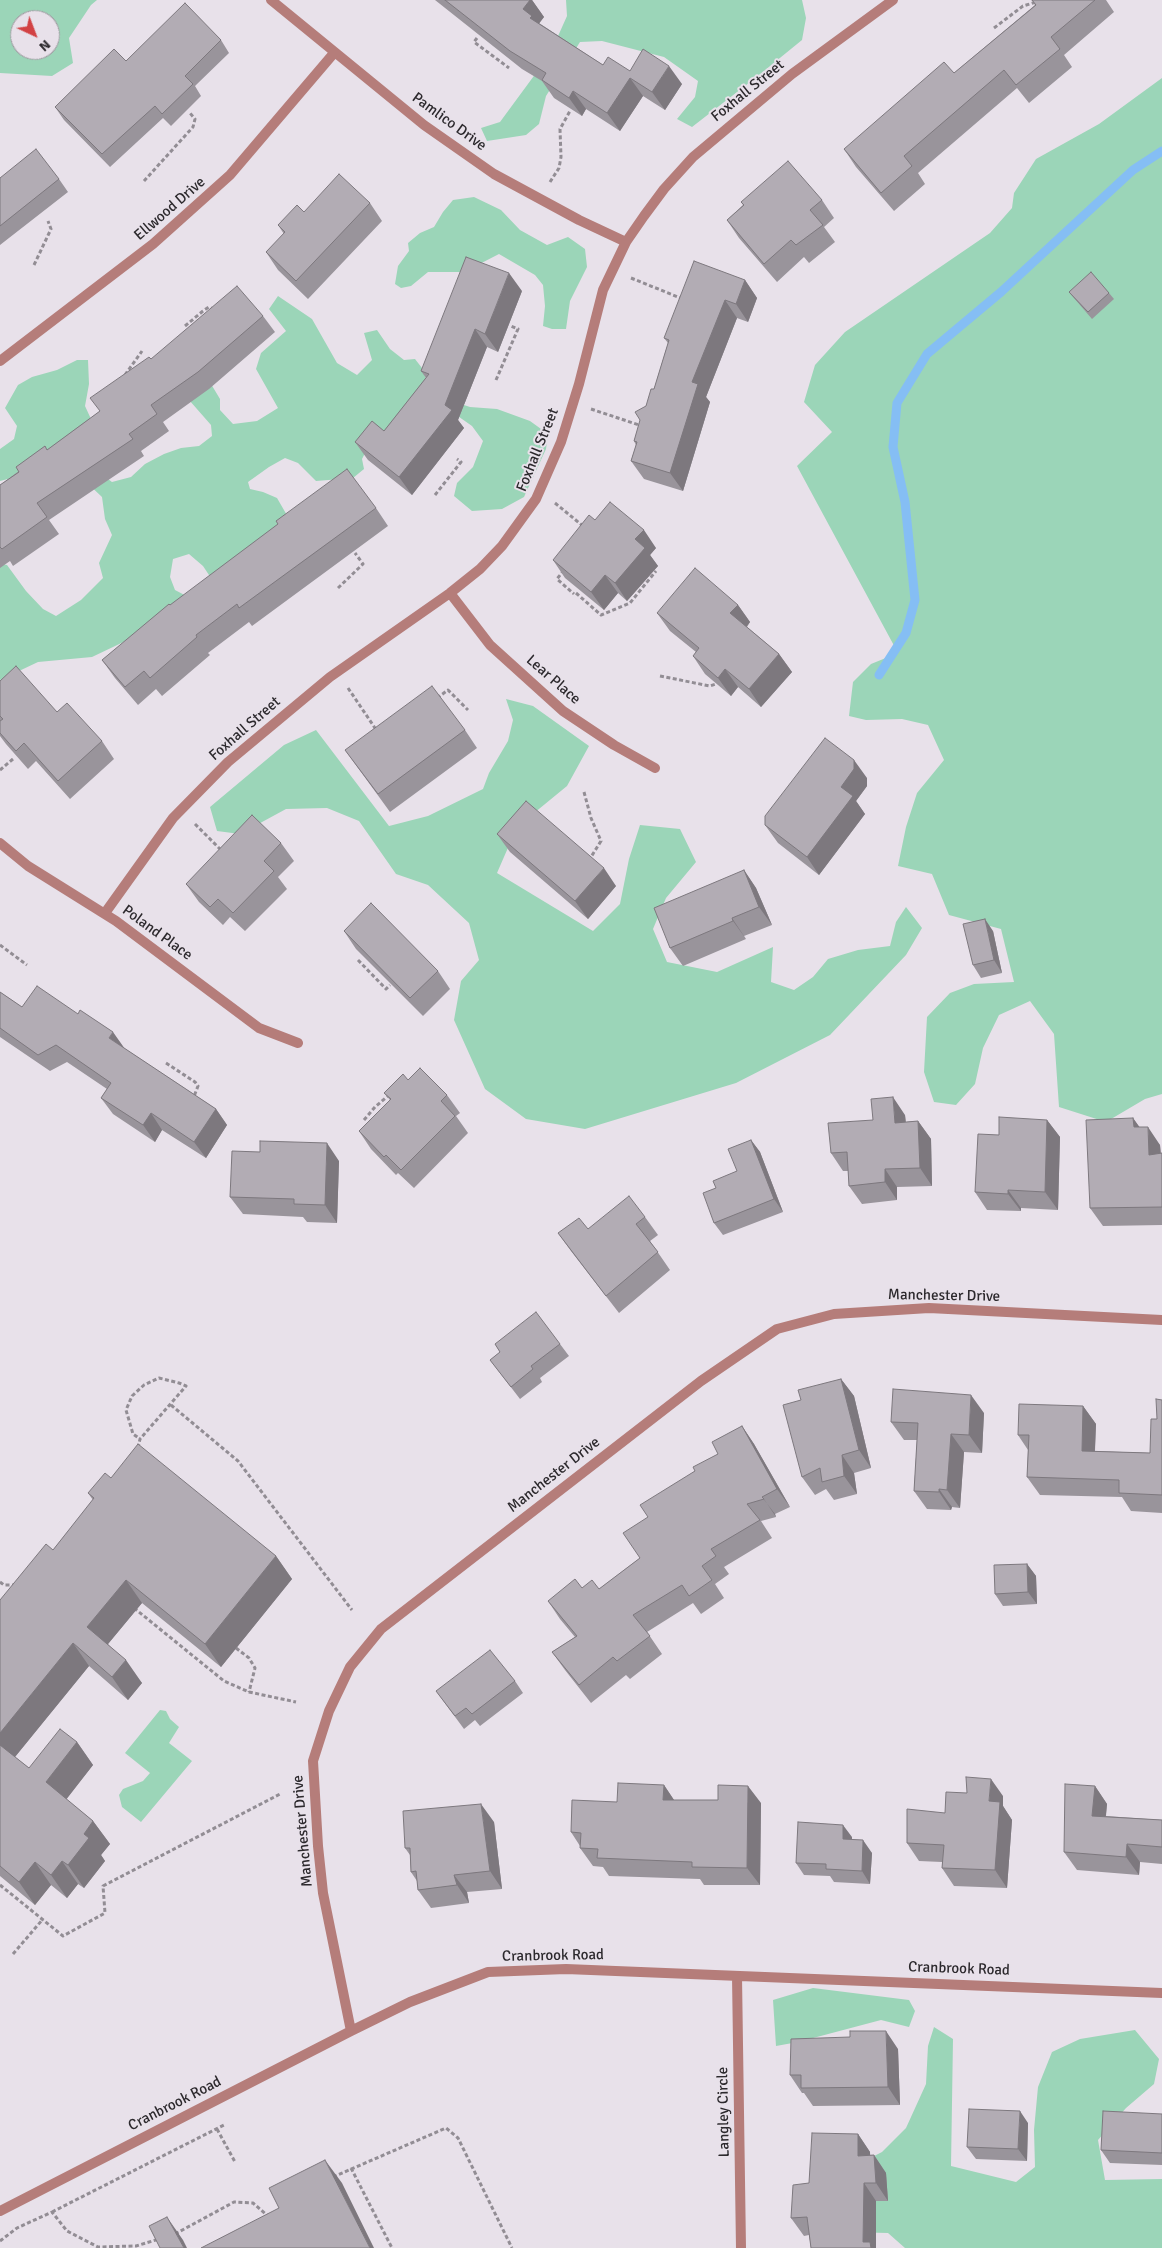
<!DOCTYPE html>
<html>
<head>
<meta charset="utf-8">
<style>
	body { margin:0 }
	#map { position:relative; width:1162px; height:2248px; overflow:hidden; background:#e8e1ea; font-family:Signika,sans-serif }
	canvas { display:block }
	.north { position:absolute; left:10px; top:10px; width:50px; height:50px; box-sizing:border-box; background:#e8e1ea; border:1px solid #9d979e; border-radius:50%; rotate:137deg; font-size:14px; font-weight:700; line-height:20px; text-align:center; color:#2c292d }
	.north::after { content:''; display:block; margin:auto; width:18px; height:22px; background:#d24244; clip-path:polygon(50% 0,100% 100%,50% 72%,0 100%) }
</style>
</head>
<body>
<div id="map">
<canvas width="1162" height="2248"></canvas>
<div class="north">N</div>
</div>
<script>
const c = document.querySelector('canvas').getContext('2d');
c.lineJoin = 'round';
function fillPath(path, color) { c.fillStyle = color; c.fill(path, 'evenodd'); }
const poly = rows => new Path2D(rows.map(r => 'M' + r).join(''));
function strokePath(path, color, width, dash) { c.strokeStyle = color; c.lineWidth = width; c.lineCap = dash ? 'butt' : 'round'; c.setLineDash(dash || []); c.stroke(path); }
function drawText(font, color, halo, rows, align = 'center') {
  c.font = font + ' Signika,sans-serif'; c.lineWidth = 4; c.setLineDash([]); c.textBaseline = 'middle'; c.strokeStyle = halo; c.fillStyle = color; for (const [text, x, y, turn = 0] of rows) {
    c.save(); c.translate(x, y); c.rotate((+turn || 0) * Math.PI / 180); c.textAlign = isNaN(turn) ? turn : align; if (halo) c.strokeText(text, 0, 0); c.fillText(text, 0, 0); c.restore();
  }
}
const green = poly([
	[0,0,97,0,91,5,69,38,73,63,52,76,0,73],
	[20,20,50,20,50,50,20,50],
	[566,0,802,0,806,18,802,40,759,75,692,127,677,119,695,97,698,81,664,57,602,41,580,42,546,96,539,124,526,135,487,141,481,128,500,122,550,54,567,16],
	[1162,78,1162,1094,1145,1099,1106,1122,1059,1107,1054,1034,1030,1001,999,1015,983,1048,975,1084,956,1105,934,1102,924,1072,927,1017,950,993,974,984,1014,982,1001,929,949,915,932,874,898,866,906,827,917,793,944,760,928,725,902,719,866,720,849,716,853,682,871,664,898,653,797,466,832,432,804,402,815,365,845,332,990,233,1012,208,1014,193,1036,159,1099,124],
	[474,197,501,210,520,230,547,245,568,237,585,249,587,267,570,301,566,329,552,329,543,326,545,306,543,285,535,275,499,254,464,272,428,272,411,286,401,288,395,284,398,266,409,251,408,243,420,233,434,227,443,212,453,200],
	[278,296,312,319,337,363,357,375,372,360,364,333,377,330,390,349,404,360,415,359,422,368,427,382,446,399,470,407,497,409,530,421,548,434,546,449,524,497,502,509,472,511,454,496,457,483,473,467,483,441,472,426,452,412,368,447,362,459,364,469,353,478,316,481,298,463,285,458,269,467,248,482,250,489,263,492,277,498,288,517,211,578,203,566,189,554,173,559,170,577,175,590,194,600,176,617,92,657,38,662,0,680,0,566,2,564,7,565,26,591,43,609,56,616,81,600,103,578,99,563,112,535,105,519,102,497,67,464,0,481,0,449,14,439,17,426,5,408,18,385,32,377,57,370,77,360,88,360,89,384,85,406,91,419,100,473,112,482,131,477,145,464,164,454,181,448,199,446,212,436,211,425,175,384,211,384,220,399,220,410,233,424,257,421,278,408,256,369,261,353,286,331,269,309],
	[506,699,533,706,589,746,567,786,517,827,497,873,593,931,620,904,629,859,640,825,680,829,696,862,666,898,653,929,667,962,717,972,773,947,771,982,794,990,813,977,828,959,858,950,890,946,896,922,906,907,922,928,906,955,830,1035,736,1083,585,1129,526,1119,485,1089,454,1020,461,981,479,960,469,923,428,885,396,874,359,821,327,808,286,809,240,834,217,831,210,807,284,745,316,730,389,826,428,816,483,789,489,773,508,741,513,720],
	[160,1710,166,1711,170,1719,179,1727,169,1743,192,1761,141,1822,122,1807,119,1795,123,1789,143,1781,150,1773,125,1753],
	[813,1988,909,2000,915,2011,909,2027,881,2020,798,2042,776,2046,773,2000],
	[934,2027,953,2039,951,2166,1016,2182,1035,2167,1034,2130,1038,2087,1052,2052,1080,2039,1135,2030,1159,2059,1154,2084,1126,2108,1098,2140,1105,2180,1162,2179,1162,2248,905,2248,888,2233,848,2232,827,2180,882,2152,906,2128,926,2084,928,2046]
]);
const stream = poly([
	[879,675,906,633,915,600,905,502,893,447,897,403,927,354,1001,292,1133,170,1162,151]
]);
const path = poly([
	[994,28,1023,6,1043,0],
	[477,38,474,42,509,68],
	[144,181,193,127,195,119,190,113],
	[550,182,559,168,561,157,560,129,570,111],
	[34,265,51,229,48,221],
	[631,278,683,299],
	[185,326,203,311,209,307,215,310],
	[125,375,142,351],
	[496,380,518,329,511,326],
	[591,409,642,426],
	[435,495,461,462,457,459],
	[555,503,583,526],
	[564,570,557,579,574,594],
	[338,588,363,564,355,553],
	[576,593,601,615,630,603,656,571],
	[660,676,710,686,716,684],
	[348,688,377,731],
	[437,698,448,690,468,710],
	[0,770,13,759],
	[584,792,591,818,601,841,591,857],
	[195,824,222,851],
	[0,945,27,965],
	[358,960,386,989,390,985],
	[166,1063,195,1082,198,1086,193,1099],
	[364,1120,375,1107,389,1095],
	[171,1405,238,1461,352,1610],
	[138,1448,140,1439,186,1386,179,1383,159,1378,144,1385,132,1396,126,1410,133,1434,140,1439],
	[0,1582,4,1585,16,1585],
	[134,1608,224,1681,249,1692,296,1702],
	[236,1648,249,1658,255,1668,249,1692],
	[0,1885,63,1936,105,1913,103,1886,280,1794],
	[13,1954,43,1919],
	[217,2129,235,2162],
	[351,2168,392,2248],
	[333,2177,446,2128,458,2138,512,2248],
	[52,2212,224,2125],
	[175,2234,234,2202,253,2203,268,2216],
	[0,2241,17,2228,52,2212,67,2231,98,2247,136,2246,159,2239]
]);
const street = poly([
	[271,0,424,125,494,174,579,220,626,242],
	[0,361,153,244,230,175,334,53],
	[450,593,490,645,563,711,614,745,655,768],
	[0,843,28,866,116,921,259,1028,298,1043],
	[105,913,173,818,228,762,330,677,450,593,480,569,502,546,536,499,561,442,579,384,603,290,626,242,644,216,664,189,693,157,792,74,893,0],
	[737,1976,741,2248],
	[351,2031,323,1893,318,1846,313,1761,329,1711,350,1667,381,1629,701,1381,777,1329,834,1314,929,1308,1162,1320],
	[0,2211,351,2031,410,2002,488,1972,566,1969,1162,1993]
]);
const wall = poly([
	[435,0,532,0,544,17,539,23,603,65,682,84,665,110,643,96,620,131,586,109,582,116,554,98,542,81,522,69],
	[1032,0,1106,0,1114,12,1064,55,1072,67,1029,103,1017,88,918,173,925,184,894,211,856,167,844,149,954,73,1035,5],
	[221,40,229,53,195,86,201,96,171,126,163,118,110,167,64,120,55,107,126,61],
	[0,178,59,179,68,192,0,245],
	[822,200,834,218,824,227,835,242,809,263,804,257,777,282,739,238,727,220,743,205,741,202],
	[370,203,382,221,308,299,278,270,266,252,284,234,278,225,304,212],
	[745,280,757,298,748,322,737,318,706,397,710,402,683,491,644,479,631,461,636,445,634,441,646,406,654,389,668,343,664,338],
	[522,291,498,352,487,347,458,420,464,428,412,495,368,460,355,442,384,431,426,378,421,371],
	[1069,292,1109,293,1114,299,1092,319,1074,298],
	[263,316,275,332,209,389,163,422,169,431,141,451,144,456,49,520,59,534,13,566,10,561,0,568,0,485,100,411,151,359],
	[376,508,388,526,252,626,249,622,208,653,210,655,162,696,156,689,138,705,115,678,102,660,170,605],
	[595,520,656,548,650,555,658,566,627,601,618,593,604,610,565,578,553,560],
	[738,605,750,622,747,627,779,654,792,672,761,707,738,687,731,696,705,674,693,656,696,652,670,631,657,613],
	[0,681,57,712,102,741,114,759,70,799,36,761,28,769,6,744,0,736],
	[465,730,477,748,390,812,345,750],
	[867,778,867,786,856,801,865,814,819,875,778,843,765,825],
	[497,834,616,886,588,919,510,852],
	[281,843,294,861,278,877,287,889,245,931,230,917,223,925,199,902,186,884],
	[744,870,756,888,772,925,744,936,746,939,683,966,670,948],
	[344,931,438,971,450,989,423,1016,356,949],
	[993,931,1002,973,981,978,973,965],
	[0,992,22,1007,124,1048,216,1109,227,1125,206,1158,162,1130,155,1142,113,1114,101,1098,107,1089,67,1062,50,1071,0,1037],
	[408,1080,447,1095,460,1113,456,1116,468,1133,414,1188,398,1173,396,1175,371,1149,359,1131,390,1100,384,1093],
	[905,1115,906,1122,918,1121,931,1139,932,1186,897,1187,897,1200,862,1204,849,1186,848,1171,843,1171,831,1153,873,1120],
	[1133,1118,1139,1127,1160,1145,1161,1154,1162,1153,1162,1225,1103,1226,1090,1208],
	[1047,1120,1060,1137,1058,1210,1021,1208,1021,1211,987,1210,975,1192,999,1135],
	[751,1140,760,1152,783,1212,723,1235,714,1223,716,1188,737,1171],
	[339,1161,337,1223,307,1222,303,1217,243,1214,230,1197],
	[645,1217,658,1235,650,1241,670,1270,619,1313,571,1251,558,1233,588,1229],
	[495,1344,560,1344,569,1356,540,1378,542,1382,520,1399,490,1360,500,1352],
	[841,1379,854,1396,871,1468,854,1473,857,1494,834,1500,826,1489,815,1495,802,1477,801,1400],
	[1162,1400,1162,1513,1131,1511,1122,1497,1040,1495,1027,1477,1028,1450,1018,1435,1083,1406,1096,1424,1095,1451,1150,1453,1157,1419],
	[984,1413,982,1453,964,1452,960,1508,952,1507,951,1510,927,1509,914,1491,917,1440,904,1440,891,1422],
	[742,1426,754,1444,790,1507,775,1514,776,1517,761,1521,772,1538,724,1567,729,1574,715,1584,724,1598,701,1614,693,1603,647,1632,662,1654,630,1679,626,1675,591,1703,565,1670,552,1652,575,1637,560,1619,548,1601,582,1588,599,1589,640,1558,648,1517,695,1471,718,1454],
	[111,1478,276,1556,292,1579,221,1667,142,1603,108,1644,142,1683,128,1700,89,1666,15,1757,29,1768,77,1742,93,1765,66,1799,93,1821,110,1844,101,1855,105,1861,84,1888,78,1884,67,1898,51,1885,35,1905,0,1876,0,1600,53,1550,93,1500,88,1493],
	[1027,1564,1036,1576,1037,1604,1003,1606,995,1594],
	[515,1681,523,1693,480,1726,475,1720,464,1729,436,1691],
	[664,1785,674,1800,761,1803,760,1885,704,1885,700,1879,609,1876,603,1867,593,1866,580,1848,580,1846,571,1832,617,1802],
	[1095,1786,1107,1804,1106,1816,1162,1820,1162,1864,1140,1862,1139,1875,1077,1870,1064,1852],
	[1003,1796,1003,1806,1012,1820,1007,1888,954,1886,942,1868,942,1862,919,1861,907,1843,945,1813],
	[494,1822,502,1889,467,1892,469,1903,431,1908,418,1890,417,1881,411,1872,410,1855,405,1848],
	[852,1837,852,1840,872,1853,870,1884,834,1882,830,1876,804,1875,796,1863],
	[898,2049,900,2105,813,2106,804,2093,802,2093,790,2075],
	[1162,2114,1162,2165,1110,2163,1101,2150],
	[1028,2123,1027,2161,976,2159,967,2147],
	[858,2134,870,2152,870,2155,874,2155,886,2173,888,2201,876,2201,876,2248,811,2248,809,2235,804,2236,791,2218,809,2183]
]);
const shadedWall = poly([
	[530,0,532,0,544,17,538,25,544,34,523,9],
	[669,66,682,84,665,110,652,92],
	[630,78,643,96,620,131,607,113],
	[573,91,586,109,582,116,569,98],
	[509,273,522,291,498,352,485,334],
	[745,280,757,298,748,322,736,304],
	[725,300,737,318,706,397,710,402,683,491,670,473,692,382],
	[475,329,487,347,458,420,464,428,412,495,399,477,445,405],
	[644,530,656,548,650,555,658,566,627,601,615,583,635,539],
	[605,575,618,593,604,610,591,592],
	[738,605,750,622,743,631,730,613],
	[779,654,792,672,761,707,749,689],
	[725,669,738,687,731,696,718,678],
	[854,760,867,778,867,786,856,801,865,814,819,875,807,857],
	[604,868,616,886,588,919,575,901],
	[744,870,756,888,772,925,759,907],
	[732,918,746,939,733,921],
	[985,919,993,931,1002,973,994,960],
	[113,1032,125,1049,109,1038],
	[893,1097,905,1115,907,1141,895,1123],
	[216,1109,227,1125,206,1158,194,1142],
	[151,1113,162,1130,155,1142,143,1125],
	[1133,1118,1146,1136,1134,1127],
	[1047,1120,1060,1137,1058,1210,1045,1192],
	[918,1121,931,1139,932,1186,920,1168],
	[1148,1127,1160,1145,1162,1173,1149,1155],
	[751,1140,760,1152,783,1212,774,1199],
	[327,1143,339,1161,337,1223,325,1205],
	[885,1169,897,1187,897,1200,885,1182],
	[1008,1190,1021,1208,1021,1211,1008,1194],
	[841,1379,854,1396,871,1468,859,1450],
	[971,1395,984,1413,982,1453,969,1435],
	[1083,1406,1096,1424,1094,1469,1082,1451],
	[742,1426,754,1444,790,1507,777,1489],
	[951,1434,964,1452,960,1508,947,1490],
	[842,1455,854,1473,857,1494,844,1476],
	[939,1489,952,1507,951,1510,939,1492],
	[762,1497,775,1514,776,1517,764,1499],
	[276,1556,292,1579,221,1667,205,1644],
	[1027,1564,1036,1576,1037,1604,1028,1592],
	[126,1580,142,1603,103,1650,87,1627],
	[73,1643,89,1666,10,1763,0,1749,0,1733],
	[126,1660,142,1683,128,1700,112,1677],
	[77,1742,93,1765,62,1805,46,1782],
	[991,1779,1003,1796,1003,1806,1012,1820,1007,1888,995,1870,989,1801],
	[664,1785,676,1803,663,1800],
	[748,1786,761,1803,760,1885,747,1868],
	[1095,1786,1107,1804,1104,1833,1092,1816],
	[481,1804,494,1822,502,1889,490,1871],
	[93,1821,110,1844,101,1855,105,1861,84,1888,68,1865,84,1834],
	[843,1825,852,1837,851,1852,843,1839],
	[863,1840,872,1853,870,1884,862,1871],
	[1127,1844,1140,1862,1139,1875,1126,1857],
	[62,1861,78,1884,67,1898,51,1875],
	[35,1862,51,1885,35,1905,19,1882],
	[454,1875,467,1892,469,1903,457,1885],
	[886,2031,898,2049,900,2105,888,2087],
	[1020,2111,1028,2123,1027,2161,1018,2149],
	[858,2134,870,2152,871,2174,858,2156],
	[874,2155,886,2173,888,2201,876,2183],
	[325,2160,342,2183,374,2248,370,2248],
	[864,2183,876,2201,876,2248,867,2248,863,2242],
	[167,2217,183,2240,187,2248,184,2248]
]);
const building = poly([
	[445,0,530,0,523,9,532,16,530,18,603,65,608,57,630,71,643,49,669,66,652,92,630,78,607,113,573,91,569,98,542,80,546,73,510,51,445,0],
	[1032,0,1095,0,1051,37,1060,49,1016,85,1004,70,904,156,912,166,881,193,844,149,944,62,954,73,1036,5,1032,0],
	[185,3,221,40,185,76,193,84,162,114,155,106,102,154,55,107,114,49,126,61,185,3],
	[36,149,59,179,0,226,0,178,36,149],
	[788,161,822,200,810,210,823,225,796,245,791,240,764,264,727,220,744,205,741,202,788,161],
	[339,174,370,203,296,281,266,252,285,232,278,225,297,205,304,212,339,174],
	[466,257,509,273,485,334,475,329,445,405,452,410,399,477,355,442,372,421,384,431,429,374,421,371,466,257],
	[694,261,745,280,736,304,725,300,692,382,698,384,670,473,631,461,637,442,634,441,640,420,635,412,646,406,651,389,654,389,669,340,664,338,694,261],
	[1091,272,1109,293,1088,312,1069,292,1091,272],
	[237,286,263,316,198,372,151,405,157,414,129,434,133,439,37,503,47,517,2,549,0,547,0,485,19,472,16,467,45,446,47,450,100,411,90,398,149,357,151,359,237,286],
	[347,469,376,508,239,608,237,604,196,635,197,637,150,678,144,671,125,687,102,660,169,604,170,605,278,524,276,521,347,469],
	[610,502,644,530,635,539,645,548,615,583,605,575,591,592,553,560,589,515,595,520,610,502],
	[695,568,738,605,730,613,779,654,749,689,725,669,718,678,693,656,699,648,657,613,695,568],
	[16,666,57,712,67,703,102,741,58,781,24,743,16,751,0,733,0,721,3,719,0,716,0,681,16,666],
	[432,686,465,730,378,794,345,750,432,686],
	[825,738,854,760,854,769,841,787,853,796,807,857,765,825,765,816,825,738],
	[526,801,604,868,575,901,497,834,526,801],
	[252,815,281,843,264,861,274,871,233,913,218,899,210,907,186,884,252,815],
	[744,870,759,907,732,918,733,921,670,948,654,908,744,870],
	[371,903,438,971,410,998,344,931,371,903],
	[985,919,994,960,973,965,963,924,985,919],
	[37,986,78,1014,80,1010,113,1032,109,1038,216,1109,194,1142,151,1113,143,1125,101,1098,111,1083,56,1045,38,1055,0,1028,0,992,22,1007,37,986],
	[420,1068,447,1095,441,1101,455,1116,401,1170,386,1155,384,1157,359,1131,391,1099,384,1093,403,1074,408,1080,420,1068],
	[893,1097,895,1123,918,1121,920,1168,885,1169,885,1182,849,1186,847,1152,831,1153,828,1123,873,1120,871,1099,893,1097],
	[999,1117,1047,1120,1045,1192,1008,1190,1008,1194,975,1192,978,1134,999,1135,999,1117],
	[1133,1118,1134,1127,1148,1127,1149,1155,1162,1153,1162,1207,1090,1208,1086,1120,1133,1118],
	[751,1140,774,1199,714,1223,703,1193,716,1188,713,1181,737,1171,728,1149,751,1140],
	[260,1141,327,1143,325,1205,294,1204,294,1199,230,1197,232,1151,260,1152,260,1141],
	[629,1196,645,1217,636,1224,658,1252,606,1296,558,1233,579,1218,588,1229,629,1196],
	[536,1312,560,1344,531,1366,533,1369,511,1387,490,1360,500,1352,495,1344,536,1312],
	[841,1379,859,1450,842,1455,844,1476,822,1482,820,1468,802,1477,783,1405,801,1400,798,1390,841,1379],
	[893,1389,971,1395,969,1435,951,1434,947,1490,939,1489,939,1492,914,1491,918,1423,891,1422,893,1389],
	[1156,1399,1162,1400,1162,1495,1119,1493,1119,1480,1027,1477,1029,1435,1018,1435,1019,1404,1083,1406,1082,1451,1150,1453,1151,1419,1157,1419,1156,1399],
	[742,1426,777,1489,762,1497,764,1499,747,1504,760,1520,711,1549,716,1556,702,1566,712,1580,689,1596,682,1585,633,1615,650,1636,617,1661,613,1657,579,1685,552,1652,577,1636,548,1601,575,1579,582,1588,592,1580,599,1589,640,1558,623,1533,648,1517,640,1505,695,1471,693,1467,718,1454,712,1442,742,1426],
	[138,1444,276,1556,205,1644,126,1580,87,1627,126,1660,112,1677,73,1643,0,1733,0,1600,46,1544,53,1550,94,1498,88,1493,105,1473,111,1478,138,1444],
	[1027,1564,1028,1592,995,1594,994,1565,1027,1564],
	[490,1650,515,1681,472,1714,466,1708,455,1716,436,1691,490,1650],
	[60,1729,77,1742,46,1782,93,1821,84,1834,89,1838,68,1865,62,1861,51,1875,35,1862,19,1882,0,1866,0,1745,29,1768,60,1729],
	[966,1777,991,1779,989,1801,1000,1802,995,1870,942,1868,944,1845,907,1843,907,1809,945,1813,946,1792,967,1793,966,1777],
	[618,1783,664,1785,663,1800,718,1800,718,1785,748,1786,747,1868,692,1867,692,1862,597,1858,598,1849,580,1848,581,1833,571,1832,572,1800,617,1802,618,1783],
	[1065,1784,1095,1786,1092,1816,1162,1820,1162,1847,1127,1844,1126,1857,1064,1852,1065,1784],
	[481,1804,490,1871,454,1875,457,1885,418,1890,416,1871,411,1872,410,1848,405,1848,403,1811,481,1804],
	[798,1822,843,1825,843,1839,863,1840,862,1871,826,1869,826,1864,796,1863,798,1822],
	[850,2031,886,2031,888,2087,801,2088,801,2075,790,2075,791,2039,850,2037,850,2031],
	[969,2109,1020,2111,1018,2149,967,2147,969,2109],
	[1103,2111,1162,2114,1162,2153,1101,2150,1103,2111],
	[812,2133,858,2134,858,2156,874,2155,876,2183,864,2183,863,2242,870,2242,871,2248,811,2248,807,2217,791,2218,793,2185,809,2183,812,2133],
	[325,2160,370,2248,201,2248,279,2208,269,2188,325,2160],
	[167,2217,184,2248,160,2248,149,2226,167,2217]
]);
const streetNames = [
	["Foxhall Street",748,91,-39],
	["Pamlico Drive",449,122,36],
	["Ellwood Drive",170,209,-41],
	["Foxhall Street",538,450,-68],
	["Lear Place",553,680,41],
	["Foxhall Street",245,729,-41],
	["Poland Place",157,933,36],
	["Manchester Drive",944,1296,1],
	["Manchester Drive",554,1475,-38],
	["Manchester Drive",303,1831,-95],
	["Cranbrook Road",553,1956,-1],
	["Cranbrook Road",959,1969,2],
	["Cranbrook Road",175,2104,-27],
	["Langley Circle",724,2112,-91]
];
fillPath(green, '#9bd5b8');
strokePath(stream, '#85bef4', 9);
strokePath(path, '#928d94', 3, [4, 2.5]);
strokePath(street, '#b57d7a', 10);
fillPath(wall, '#99949b');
fillPath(shadedWall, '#7d787e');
fillPath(building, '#b2acb4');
strokePath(building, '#7d787e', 1);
drawText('15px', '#2c292d', '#e8e1ea', streetNames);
</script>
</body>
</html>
